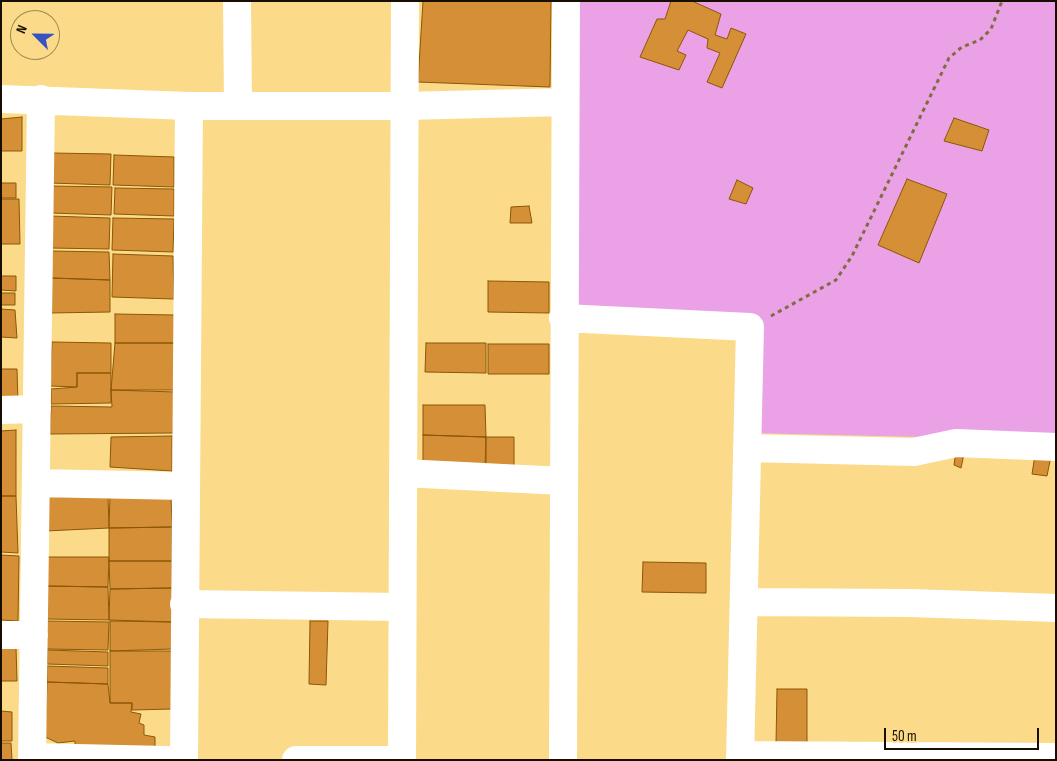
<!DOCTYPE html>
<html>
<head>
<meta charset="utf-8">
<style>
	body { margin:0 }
	#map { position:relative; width:1057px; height:761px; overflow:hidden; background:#fbdb89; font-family:"Sofia Sans Condensed",sans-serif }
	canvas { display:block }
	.frame { position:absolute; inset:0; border:2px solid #170e00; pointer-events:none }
	.north { position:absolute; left:10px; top:10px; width:50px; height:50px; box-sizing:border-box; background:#fbdb89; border:1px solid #a08952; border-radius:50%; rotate:293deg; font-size:14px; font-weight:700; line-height:20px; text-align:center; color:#170e00 }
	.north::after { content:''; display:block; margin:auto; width:18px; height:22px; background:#3752c4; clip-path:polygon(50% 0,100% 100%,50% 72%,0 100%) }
	.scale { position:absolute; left:884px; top:728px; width:155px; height:22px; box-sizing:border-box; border:2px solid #170e00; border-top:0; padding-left:6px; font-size:15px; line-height:18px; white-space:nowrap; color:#170e00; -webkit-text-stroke:4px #fbdb89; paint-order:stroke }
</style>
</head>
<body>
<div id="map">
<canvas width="1057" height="761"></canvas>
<div class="frame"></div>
<div class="north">N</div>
<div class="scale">50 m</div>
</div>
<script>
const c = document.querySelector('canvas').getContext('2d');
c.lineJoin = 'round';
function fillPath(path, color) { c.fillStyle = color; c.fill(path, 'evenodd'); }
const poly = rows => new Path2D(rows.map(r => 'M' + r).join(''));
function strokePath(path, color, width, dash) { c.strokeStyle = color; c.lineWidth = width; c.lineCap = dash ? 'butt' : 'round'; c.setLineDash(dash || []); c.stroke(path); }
const green = poly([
	[566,1,1056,1,1056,440,748,433,750,327,563,318]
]);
const building = poly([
	[423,1,551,1,550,87,418,82,423,1],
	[671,1,692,1,721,14,715,35,727,39,731,28,746,34,722,88,707,82,720,53,707,48,708,39,688,30,677,51,686,55,679,70,640,57,657,19,665,19,671,1],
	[22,117,22,151,1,151,1,119,22,117],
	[954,118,989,130,982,151,944,141,954,118],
	[51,153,111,154,110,185,50,183,51,153],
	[114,155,174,157,174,187,113,185,114,155],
	[907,179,947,194,919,263,878,245,907,179],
	[737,180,753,188,746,204,729,199,737,180],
	[1,183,16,183,16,198,1,198,1,183],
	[51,186,112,187,111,215,50,213,51,186],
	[115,188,174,189,174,216,114,214,115,188],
	[1,199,19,199,20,244,1,244,1,199],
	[529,206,532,223,510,223,511,207,529,206],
	[50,216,110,218,109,249,50,248,50,216],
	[113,218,174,219,173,252,112,250,113,218],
	[52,251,109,252,110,280,51,278,52,251],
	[113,254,173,256,174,299,112,297,113,254],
	[1,276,16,276,16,291,1,290,1,276],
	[51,278,110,280,110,312,49,313,51,278],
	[488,281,549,282,549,313,488,312,488,281],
	[1,293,15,293,15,305,1,305,1,293],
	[1,309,15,310,17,338,1,337,1,309],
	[115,314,175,315,175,343,115,343,115,314],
	[52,342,111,343,111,373,77,373,77,387,50,386,52,342],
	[115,343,175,343,174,390,111,390,115,343],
	[426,343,486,343,486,373,425,372,426,343],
	[488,344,549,344,549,374,488,374,488,344],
	[1,369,17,369,18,403,1,402,1,369],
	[77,373,111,373,111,403,51,404,51,389,77,387,77,373],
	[111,390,176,392,173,433,50,434,51,406,112,407,111,390],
	[423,405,485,405,486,437,423,435,423,405],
	[16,430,16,496,1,496,1,431,16,430],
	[423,435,486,437,485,468,423,467,423,435],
	[172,436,172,471,110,467,111,437,172,436],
	[486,437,514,437,514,468,486,468,486,437],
	[956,451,964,454,961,468,954,465,956,451],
	[1035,455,1051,456,1047,476,1032,474,1035,455],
	[110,495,171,496,172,527,109,528,110,495],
	[1,496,16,496,18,553,1,552,1,496],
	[44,496,108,496,109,528,45,531,44,496],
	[172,527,172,561,109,561,109,528,172,527],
	[1,555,19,556,18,621,1,620,1,555],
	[46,557,109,557,108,587,46,586,46,557],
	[109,561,172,561,172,588,110,589,109,561],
	[643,562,706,563,706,593,642,592,643,562],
	[46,586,108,587,109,620,46,619,46,586],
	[172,588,173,622,109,620,110,589,172,588],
	[46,621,109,622,108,650,46,649,46,621],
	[110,621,173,622,173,649,110,651,110,621],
	[310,621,328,621,326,685,309,684,310,621],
	[1,647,16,647,17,681,1,681,1,647],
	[47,650,108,652,108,666,47,664,47,650],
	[110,651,172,651,172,709,132,710,132,703,110,703,110,651],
	[47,666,108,668,108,684,47,682,47,666],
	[47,682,108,684,110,703,132,703,131,712,141,714,139,723,144,725,144,735,155,737,155,749,75,748,75,741,58,743,45,737,47,682],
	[777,689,807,689,807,744,776,744,777,689],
	[1,711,12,712,12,741,1,741,1,711],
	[1,743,11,743,12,760,1,760,1,743]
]);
const path = poly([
	[771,316,836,280,852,256,949,58,962,47,980,40,991,29,1002,1]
]);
const minor = poly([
	[237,1,238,106],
	[1,99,189,106,405,106,565,102],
	[563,318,750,327,740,760],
	[1,410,37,409],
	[747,448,914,452,956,443,1056,447],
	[403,473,563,481],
	[36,483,184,486],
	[745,602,911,603,1056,608],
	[184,604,402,607],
	[1,635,34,635],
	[740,755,1056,757],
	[32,757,166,760],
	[32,760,41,99],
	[184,760,189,106],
	[296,760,396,760],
	[402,760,405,1],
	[563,760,566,1]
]);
fillPath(green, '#eaa1e6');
fillPath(building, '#d58f37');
strokePath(building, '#8b5606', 1);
strokePath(path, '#7f6c3f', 3, [4, 4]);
strokePath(minor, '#fff', 28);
</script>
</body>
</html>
